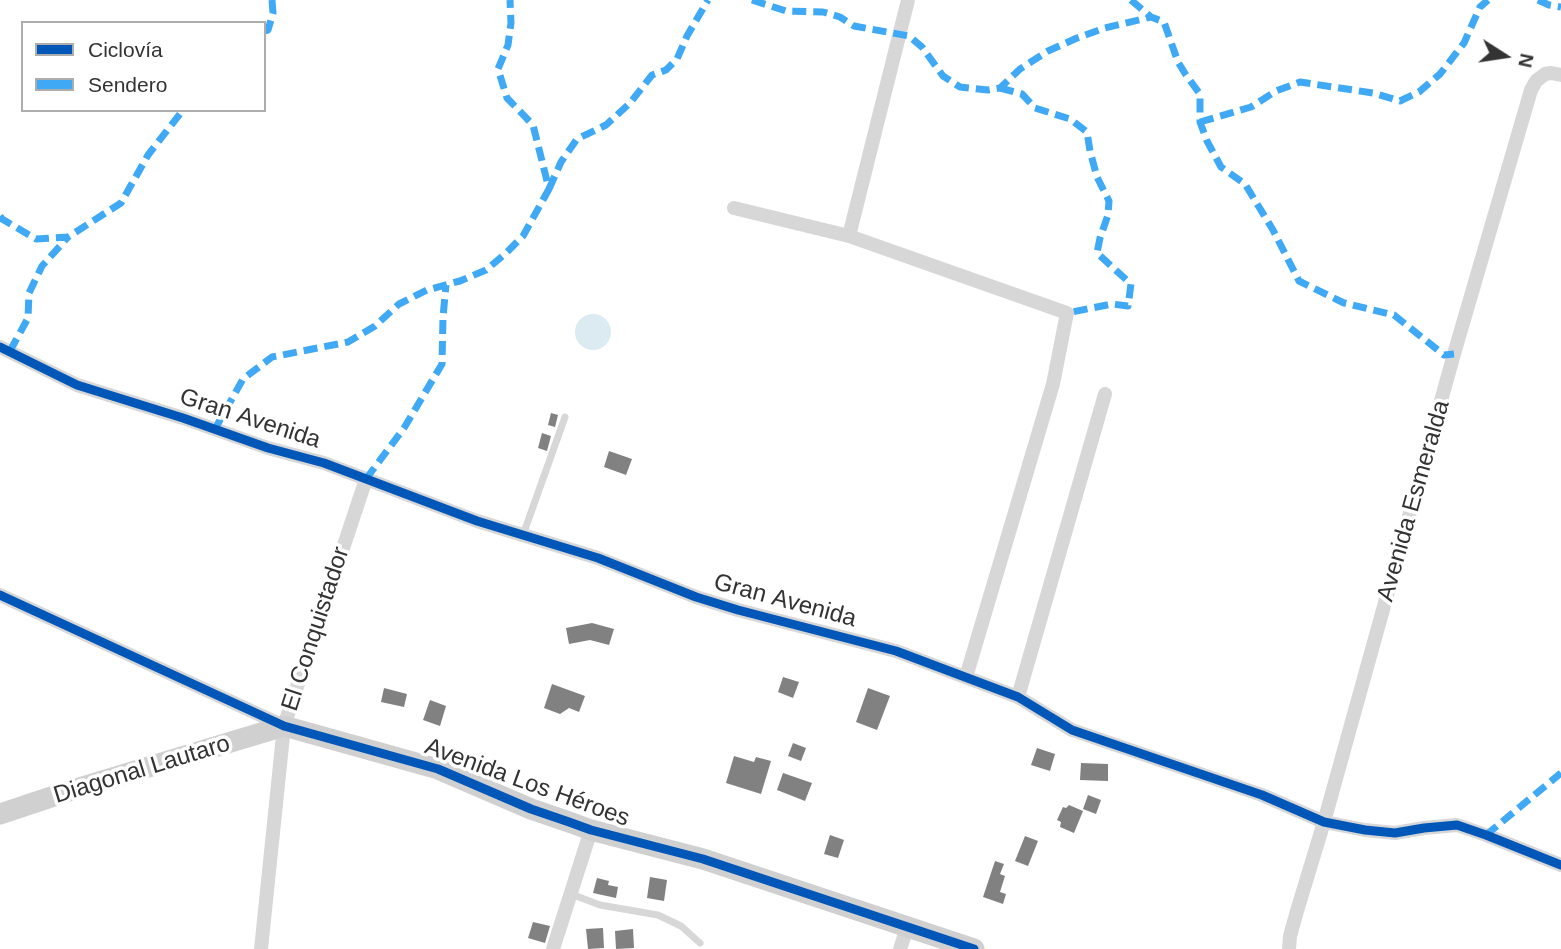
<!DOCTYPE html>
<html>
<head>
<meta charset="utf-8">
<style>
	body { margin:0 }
	#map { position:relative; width:1561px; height:949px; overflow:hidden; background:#fff; font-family:Arial,sans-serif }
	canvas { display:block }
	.legend { position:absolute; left:21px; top:21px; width:245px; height:91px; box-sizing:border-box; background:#fff; border:2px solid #adadad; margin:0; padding:9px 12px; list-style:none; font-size:21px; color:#333 }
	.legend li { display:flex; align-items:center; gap:14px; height:35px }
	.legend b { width:35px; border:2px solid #adadad }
	.north { position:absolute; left:1470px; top:21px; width:70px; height:70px; -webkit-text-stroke:5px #fff; paint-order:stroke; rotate:102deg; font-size:19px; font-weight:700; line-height:28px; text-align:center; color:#333 }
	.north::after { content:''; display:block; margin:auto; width:24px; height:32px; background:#333; clip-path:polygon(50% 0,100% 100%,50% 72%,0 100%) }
</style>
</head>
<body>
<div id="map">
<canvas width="1561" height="949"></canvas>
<ul class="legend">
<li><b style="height:9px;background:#0057b8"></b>Ciclovía</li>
<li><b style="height:9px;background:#3fa9f5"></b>Sendero</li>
</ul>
<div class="north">N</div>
</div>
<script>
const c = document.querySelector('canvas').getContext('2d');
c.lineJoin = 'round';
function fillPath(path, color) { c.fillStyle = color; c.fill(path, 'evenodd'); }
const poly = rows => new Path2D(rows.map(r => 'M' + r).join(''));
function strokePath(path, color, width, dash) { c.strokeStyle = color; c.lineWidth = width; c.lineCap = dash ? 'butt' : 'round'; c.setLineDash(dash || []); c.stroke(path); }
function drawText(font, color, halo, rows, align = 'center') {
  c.font = font + ' Arial,sans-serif'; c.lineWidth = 7; c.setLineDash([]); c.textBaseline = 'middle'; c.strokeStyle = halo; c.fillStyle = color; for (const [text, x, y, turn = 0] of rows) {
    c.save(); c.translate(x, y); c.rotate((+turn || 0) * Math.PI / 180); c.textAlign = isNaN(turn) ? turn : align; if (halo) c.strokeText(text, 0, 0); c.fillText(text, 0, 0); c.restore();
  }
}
const water = poly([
	'575 332a18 18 0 1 1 36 0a18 18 0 1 1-36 0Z'
]);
const building = poly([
	[551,413,558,415,555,427,548,425],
	[542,433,551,436,547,451,538,448],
	[609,451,632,459,626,475,604,467],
	[592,623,614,629,609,645,590,640,569,644,566,628],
	[783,677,799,682,793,698,778,692],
	[552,684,585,696,579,712,569,708,560,714,544,708],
	[384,688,407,694,404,707,381,702],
	[868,688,890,696,877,730,856,722],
	[430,700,446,706,440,726,423,720],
	[793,743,806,748,801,761,788,756],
	[1037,748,1055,754,1050,771,1031,765],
	[734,756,754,762,756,757,771,761,761,794,726,783],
	[1081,763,1108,764,1108,781,1080,780],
	[783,773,812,783,805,801,777,790],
	[1088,795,1101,800,1096,814,1083,809],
	[1069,805,1083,811,1074,833,1060,827,1061,822,1057,820,1063,807,1066,808],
	[830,835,844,840,838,858,824,854],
	[1025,836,1038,841,1028,866,1015,861],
	[995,861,1004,864,1000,874,1005,876,1000,892,1006,894,1003,904,983,897],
	[650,877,667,880,664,901,647,898],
	[597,878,609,881,608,885,618,887,616,898,593,893],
	[533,922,550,926,545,943,528,938],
	[603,928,604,948,588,949,586,929],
	[633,929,634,948,616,949,615,931]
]);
const lane = poly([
	[523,535,565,417],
	[571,894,600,905,658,915,681,926,700,943]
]);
const street = poly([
	[734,208,849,236,1067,313,1053,384,966,677],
	[849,236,908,0],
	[0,347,77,385,183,418,268,448,324,463,477,521,598,558,696,597,738,610,896,651,1018,697,1072,730,1262,795,1324,822,1365,830,1395,833,1424,828,1457,825,1486,835,1561,865],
	[0,595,284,726],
	[1018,697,1105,394],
	[261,949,284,726,366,479],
	[553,949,591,830],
	[900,949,907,928],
	[1289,949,1290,936,1297,911,1324,822,1454,354,1531,90,1536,81,1545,74,1551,73,1561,75]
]);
const secondary = poly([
	[0,814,69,791,284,726,438,769,531,809,569,822,591,830,703,859,974,949]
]);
const quiet = poly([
	[752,0,786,11,823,12,840,17,854,26,909,36,922,47,943,76,960,87,988,90,1000,88,1020,69,1048,51,1077,38,1105,28,1151,17],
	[1131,0,1151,17,1164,22,1178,62,1186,75,1200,94,1200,122,1207,141,1221,167,1245,184,1273,230,1299,281,1344,303,1394,315,1444,355,1454,354],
	[1538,0,1549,5,1561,7],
	[264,31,268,30,273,13,272,0],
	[1000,88,1022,94,1035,108,1070,119,1087,132,1090,151,1097,177,1109,201,1108,215,1100,238,1097,253,1131,284,1128,306,1112,304,1067,313],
	[1200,122,1251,107,1276,91,1300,82,1373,93,1400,101,1419,92,1440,74,1464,43,1480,7,1488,0],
	[549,189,561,162,577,139,606,125,630,103,652,75,666,70,677,59,687,36,708,0],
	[0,216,2,219,36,239,68,237,121,203,148,155,183,110],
	[10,351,28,318,29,293,42,266,68,237],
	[215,429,243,379,272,357,348,342,375,326,399,304,427,290,460,281,486,270,505,254,523,236,549,189,533,125,507,98,498,69,508,45,511,23,510,0],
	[366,479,404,428,442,364,443,317,446,285],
	[1486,835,1561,773]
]);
const cycleway = poly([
	[0,347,77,385,183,418,268,448,324,463,477,521,598,558,696,597,738,610,896,651,1018,697,1072,730,1262,795,1324,822,1365,830,1395,833,1424,828,1457,825,1486,835,1561,865],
	[0,595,284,726,438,769,531,809,569,822,591,830,703,859,974,949]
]);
const streetNames = [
	["Gran Avenida",250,419,18],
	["Avenida Esmeralda",1414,501,-74],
	["Gran Avenida",785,601,15],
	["El Conquistador",316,629,-72],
	["Diagonal Lautaro",142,770,-17],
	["Avenida Los Héroes",527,783,20]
];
fillPath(water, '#dbebf1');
fillPath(building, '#818181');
strokePath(lane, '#d7d7d7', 7);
strokePath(street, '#d7d7d7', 14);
strokePath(secondary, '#d0d0d0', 21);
strokePath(quiet, '#3fa9f5', 7, [14, 7]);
strokePath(cycleway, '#0057b8', 9);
drawText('24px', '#333', '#fff', streetNames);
</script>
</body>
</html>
